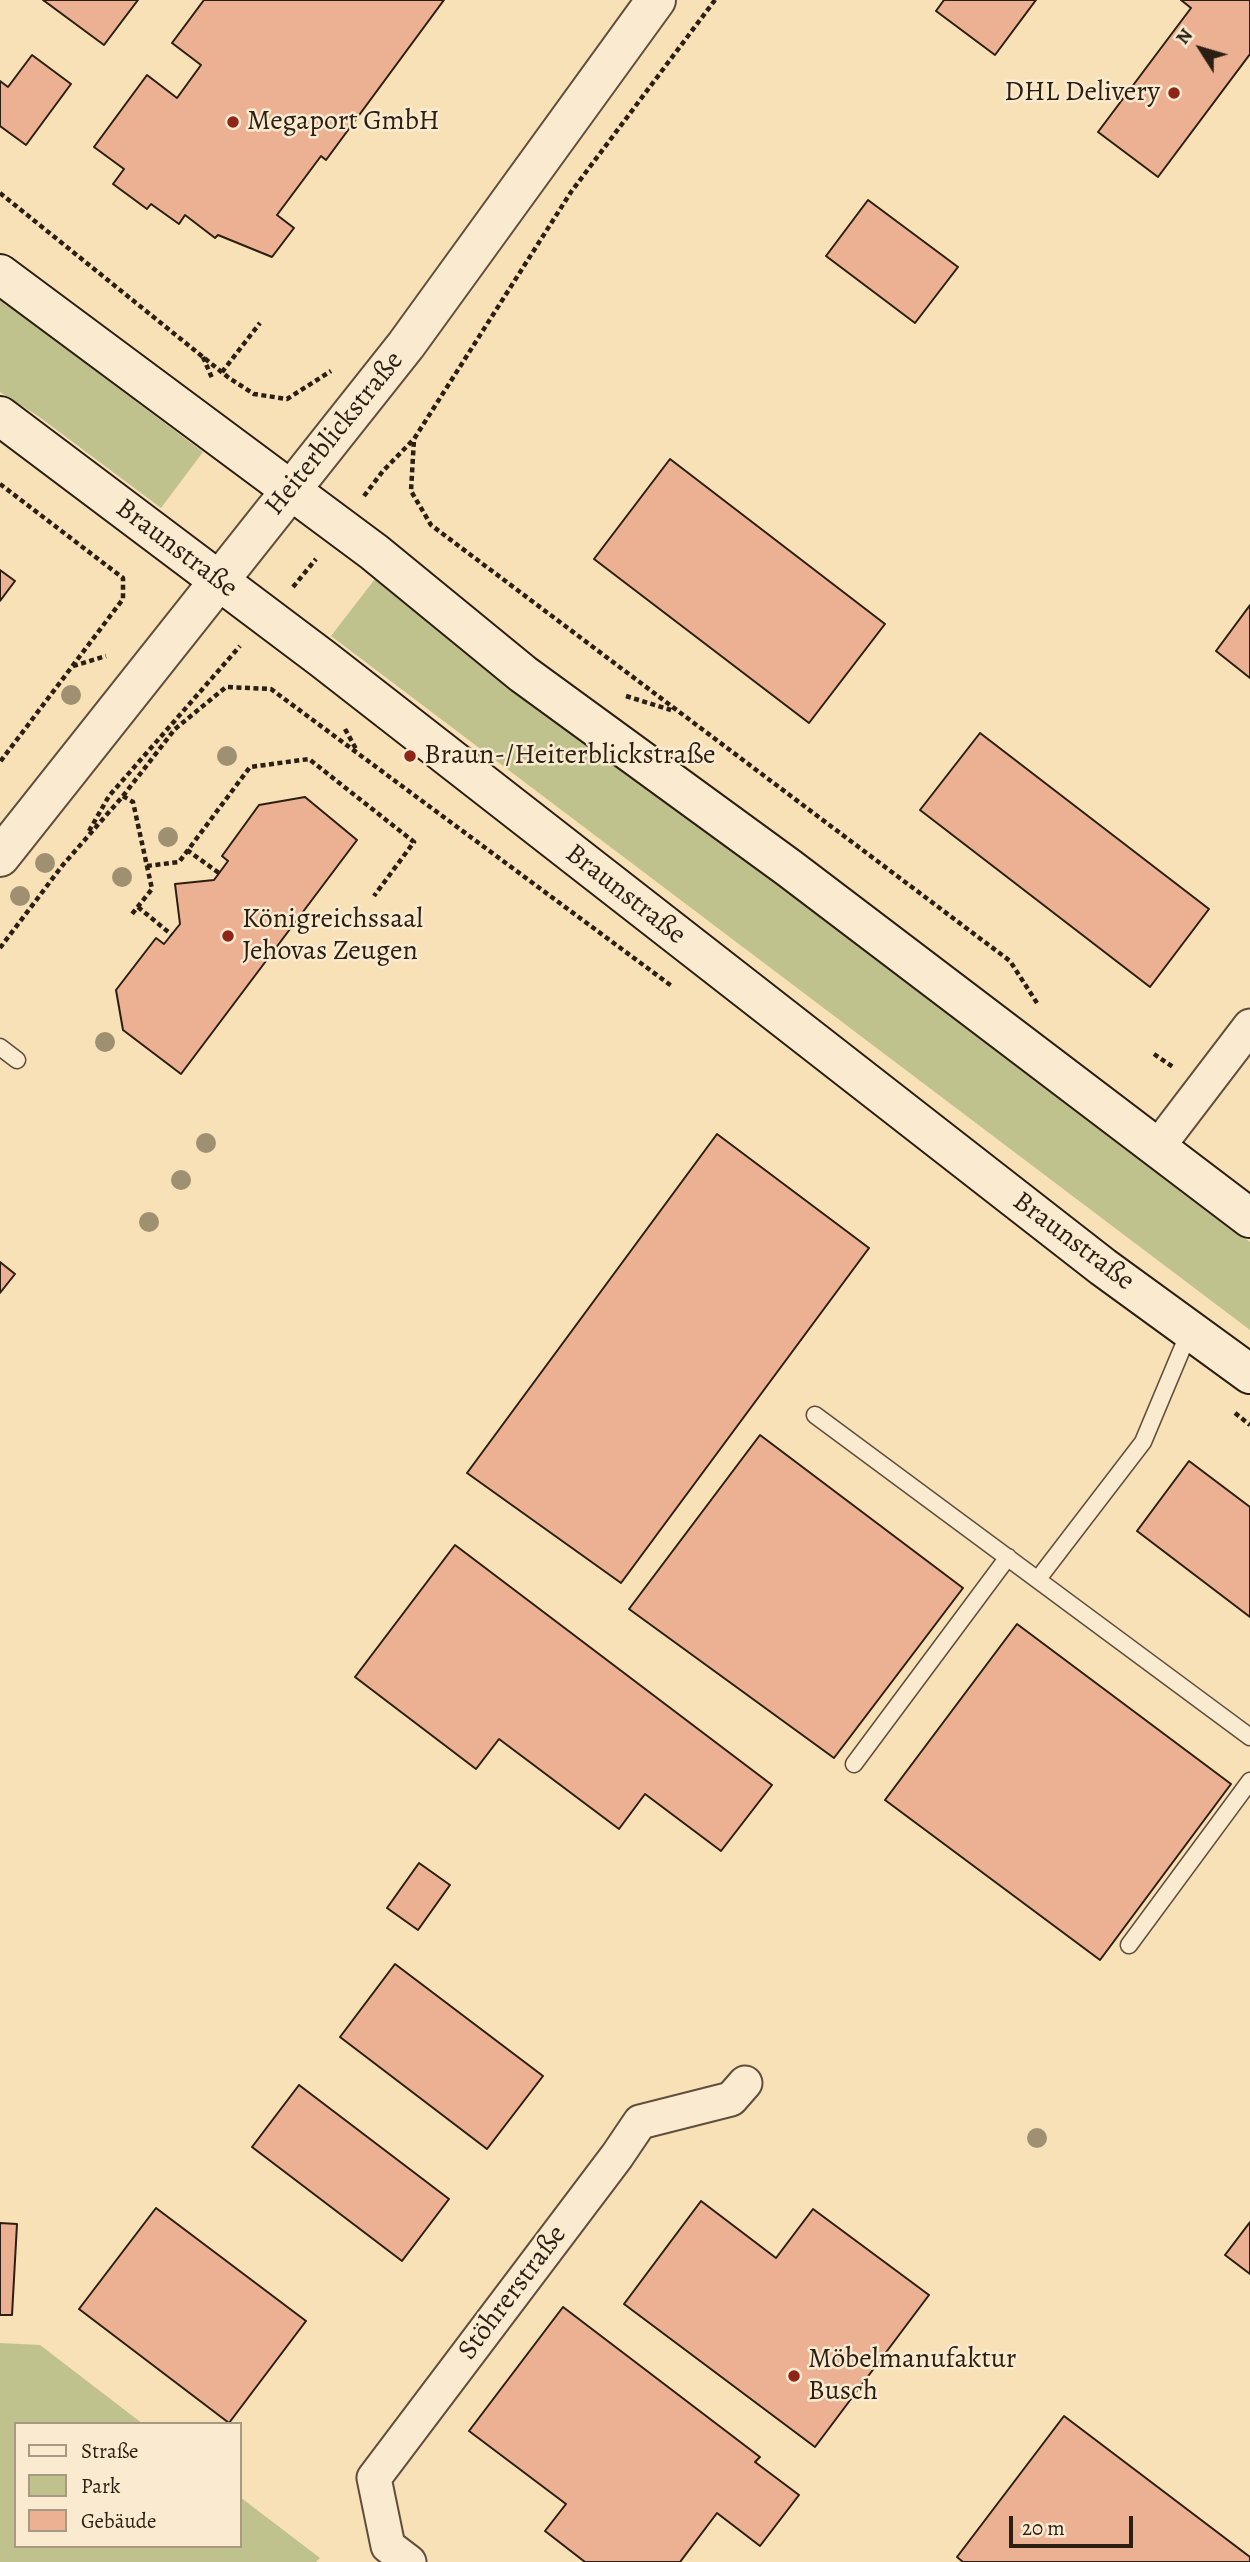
<!DOCTYPE html>
<html>
<head>
<meta charset="utf-8">
<style>
	body { margin:0 }
	#map { position:relative; width:1250px; height:2562px; overflow:hidden; background:#f8e0b7; font-family:Alegreya,serif }
	canvas { display:block }
	.legend { position:absolute; left:14px; top:2422px; width:228px; height:126px; box-sizing:border-box; background:#faebd0; border:2px solid #a79984; margin:0; padding:9px 12px; list-style:none; font-size:21px; color:#2b1e12 }
	.legend li { display:flex; align-items:center; gap:14px; height:35px }
	.legend b { width:35px; border:2px solid #a79984 }
	.north { position:absolute; left:1166px; top:14px; width:70px; height:70px; -webkit-text-stroke:5px #faebd0; paint-order:stroke; rotate:307deg; font-size:19px; font-weight:700; line-height:28px; text-align:center; color:#2b1e12 }
	.north::after { content:''; display:block; margin:auto; width:24px; height:32px; background:#2b1e12; clip-path:polygon(50% 0,100% 100%,50% 72%,0 100%) }
	.scale { position:absolute; left:1009px; top:2516px; width:124px; height:32px; box-sizing:border-box; border:4px solid #2b1e12; border-top:0; padding-left:9px; font-size:21px; line-height:24px; white-space:nowrap; color:#2b1e12; -webkit-text-stroke:5px #faebd0; paint-order:stroke }
</style>
</head>
<body>
<div id="map">
<canvas width="1250" height="2562"></canvas>
<ul class="legend">
<li><b style="height:9px;background:#faebd0"></b>Straße</li>
<li><b style="height:19px;background:#bfc28d"></b>Park</li>
<li><b style="height:19px;background:#ecb192"></b>Gebäude</li>
</ul>
<div class="north">N</div>
<div class="scale">20 m</div>
</div>
<script>
const c = document.querySelector('canvas').getContext('2d');
c.lineJoin = 'round';
function fillPath(path, color) { c.fillStyle = color; c.fill(path, 'evenodd'); }
const poly = rows => new Path2D(rows.map(r => 'M' + r).join(''));
function strokePath(path, color, width, dash) { c.strokeStyle = color; c.lineWidth = width; c.lineCap = dash ? 'butt' : 'round'; c.setLineDash(dash || []); c.stroke(path); }
function drawText(font, color, halo, rows, align = 'center') {
  c.font = font + ' Alegreya,serif'; c.lineWidth = 5; c.setLineDash([]); c.textBaseline = 'middle'; c.strokeStyle = halo; c.fillStyle = color; for (const [text, x, y, turn = 0] of rows) {
    c.save(); c.translate(x, y); c.rotate((+turn || 0) * Math.PI / 180); c.textAlign = isNaN(turn) ? turn : align; if (halo) c.strokeText(text, 0, 0); c.fillText(text, 0, 0); c.restore();
  }
}
const green = poly([
	[0,299,203,452,161,508,38,416,0,392],
	[375,579,1250,1242,1250,1330,331,636],
	[0,2343,40,2345,143,2424,16,2424,16,2546,240,2546,240,2497,320,2558,316,2562,0,2562]
]);
const building = poly([
	[43,0,138,0,104,45,43,0],
	[204,0,444,0,326,160,321,156,277,215,294,228,272,257,218,235,215,238,185,215,179,224,151,204,147,209,113,184,124,169,94,147,147,75,177,98,201,65,172,43,204,0],
	[944,0,1036,0,995,55,936,11,944,0],
	[1181,0,1250,0,1250,54,1158,177,1098,132,1191,8,1181,0],
	[32,55,71,84,26,145,0,126,0,81,8,87,32,55],
	[868,200,958,267,915,323,826,256,868,200],
	[670,459,885,624,809,723,594,559,670,459],
	[0,570,15,581,0,601,0,570],
	[1250,605,1250,678,1216,651,1250,605],
	[980,733,1209,909,1150,987,920,810,980,733],
	[305,797,357,840,181,1074,123,1030,116,990,156,938,164,944,180,924,175,884,214,880,228,861,222,856,259,805,305,797],
	[717,1134,869,1248,621,1583,467,1473,717,1134],
	[0,1262,15,1274,0,1293,0,1262],
	[760,1435,963,1588,834,1758,629,1609,760,1435],
	[1189,1461,1250,1507,1250,1617,1137,1531,1189,1461],
	[455,1545,772,1785,721,1851,645,1794,619,1829,499,1739,476,1769,355,1677,455,1545],
	[1017,1624,1231,1784,1100,1960,885,1800,1017,1624],
	[419,1863,450,1885,418,1930,387,1908,419,1863],
	[395,1964,543,2076,487,2149,340,2037,395,1964],
	[299,2085,449,2199,402,2261,252,2147,299,2085],
	[701,2201,776,2258,813,2209,929,2295,815,2447,624,2304,701,2201],
	[156,2208,306,2321,229,2423,79,2309,156,2208],
	[1250,2222,1250,2274,1225,2255,1250,2222],
	[0,2223,17,2224,12,2315,0,2315,0,2223],
	[563,2307,760,2457,755,2462,799,2495,760,2546,717,2513,680,2562,585,2562,545,2531,566,2504,469,2431,563,2307],
	[1064,2416,1250,2557,1250,2562,963,2562,957,2557,1064,2416]
]);
const path = poly([
	[715,0,571,192,414,439,411,491,431,525,1010,961,1037,1003],
	[0,193,229,378,254,394,287,399,331,371],
	[203,357,212,378],
	[222,372,260,323],
	[0,484,123,578,123,599,0,762],
	[364,496,383,471,413,440],
	[293,587,316,559],
	[73,666,106,656],
	[626,696,671,710],
	[345,729,356,749],
	[123,796,133,802,152,889,132,914],
	[89,831,109,796,240,646],
	[187,850,219,873],
	[147,866,179,862,250,767,309,759,414,842,374,896],
	[138,907,172,935],
	[0,948,62,866,123,796,175,729,226,687,271,689,673,987],
	[1154,1054,1173,1067],
	[1235,1413,1250,1425]
]);
const service = poly([
	[0,1047,17,1060],
	[815,1415,1250,1737],
	[1038,1579,1143,1442,1190,1330],
	[854,1764,1008,1557],
	[1129,1945,1250,1781]
]);
const minor = poly([
	[1157,1148,1250,1026],
	[409,2562,388,2546,374,2478,617,2156,640,2122,731,2099,745,2083]
]);
const tertiary = poly([
	[0,857,406,345,656,0]
]);
const secondary = poly([
	[0,274,374,552,523,674,789,868,1250,1218],
	[0,416,323,659,1103,1267,1250,1374]
]);
const trees = [
	[71,695],
	[227,756],
	[168,837],
	[45,863],
	[122,877],
	[20,896],
	[105,1042],
	[206,1143],
	[181,1180],
	[149,1222],
	[1037,2138]
];
const markers = [
	[1174,93,7,"#8f2418"],
	[233,122,7,"#8f2418"],
	[410,756,7,"#8f2418"],
	[228,936,7,"#8f2418"],
	[794,2376,7,"#8f2418"]
];
const poiNames = [
	["DHL Delivery",1160,93,"right"],
	["Megaport GmbH",247,122],
	["Braun-/Heiterblickstraße",424,756],
	["Königreichssaal",242,920],
	["Jehovas Zeugen",242,952],
	["Möbelmanufaktur",808,2360],
	["Busch",808,2392]
];
const streetNames = [
	["Heiterblickstraße",335,434,-51],
	["Braunstraße",176,549,37],
	["Braunstraße",625,895,38],
	["Braunstraße",1073,1242,37],
	["Stöhrerstraße",513,2293,-53]
];
fillPath(green, '#bfc28d');
fillPath(building, '#ecb192');
strokePath(building, '#2b1e12', 2);
strokePath(service, '#5e4e3b', 19);
strokePath(minor, '#5e4e3b', 37);
strokePath(tertiary, '#5e4e3b', 42);
strokePath(secondary, '#2b1e12', 42);
strokePath(path, '#2b1e12', 4.5, [5, 3.5]);
strokePath(service, '#faebd0', 16);
strokePath(minor, '#faebd0', 33);
strokePath(tertiary, '#faebd0', 38);
strokePath(secondary, '#faebd0', 38);
c.fillStyle = '#9f9071';
for (const [x, y] of trees) { c.beginPath(); c.arc(x, y, 10, 0, 2 * Math.PI); c.fill(); }
for (const [x, y, r, color] of markers) { const dot = new Path2D(); dot.arc(x, y, r, 0, 2 * Math.PI); c.fillStyle = color; c.fill(dot); strokePath(dot, '#faebd0', 2.5); }
drawText('28px', '#2b1e12', '#faebd0', poiNames, 'left');
drawText('28px', '#2b1e12', '#faebd0', streetNames);
</script>
</body>
</html>
